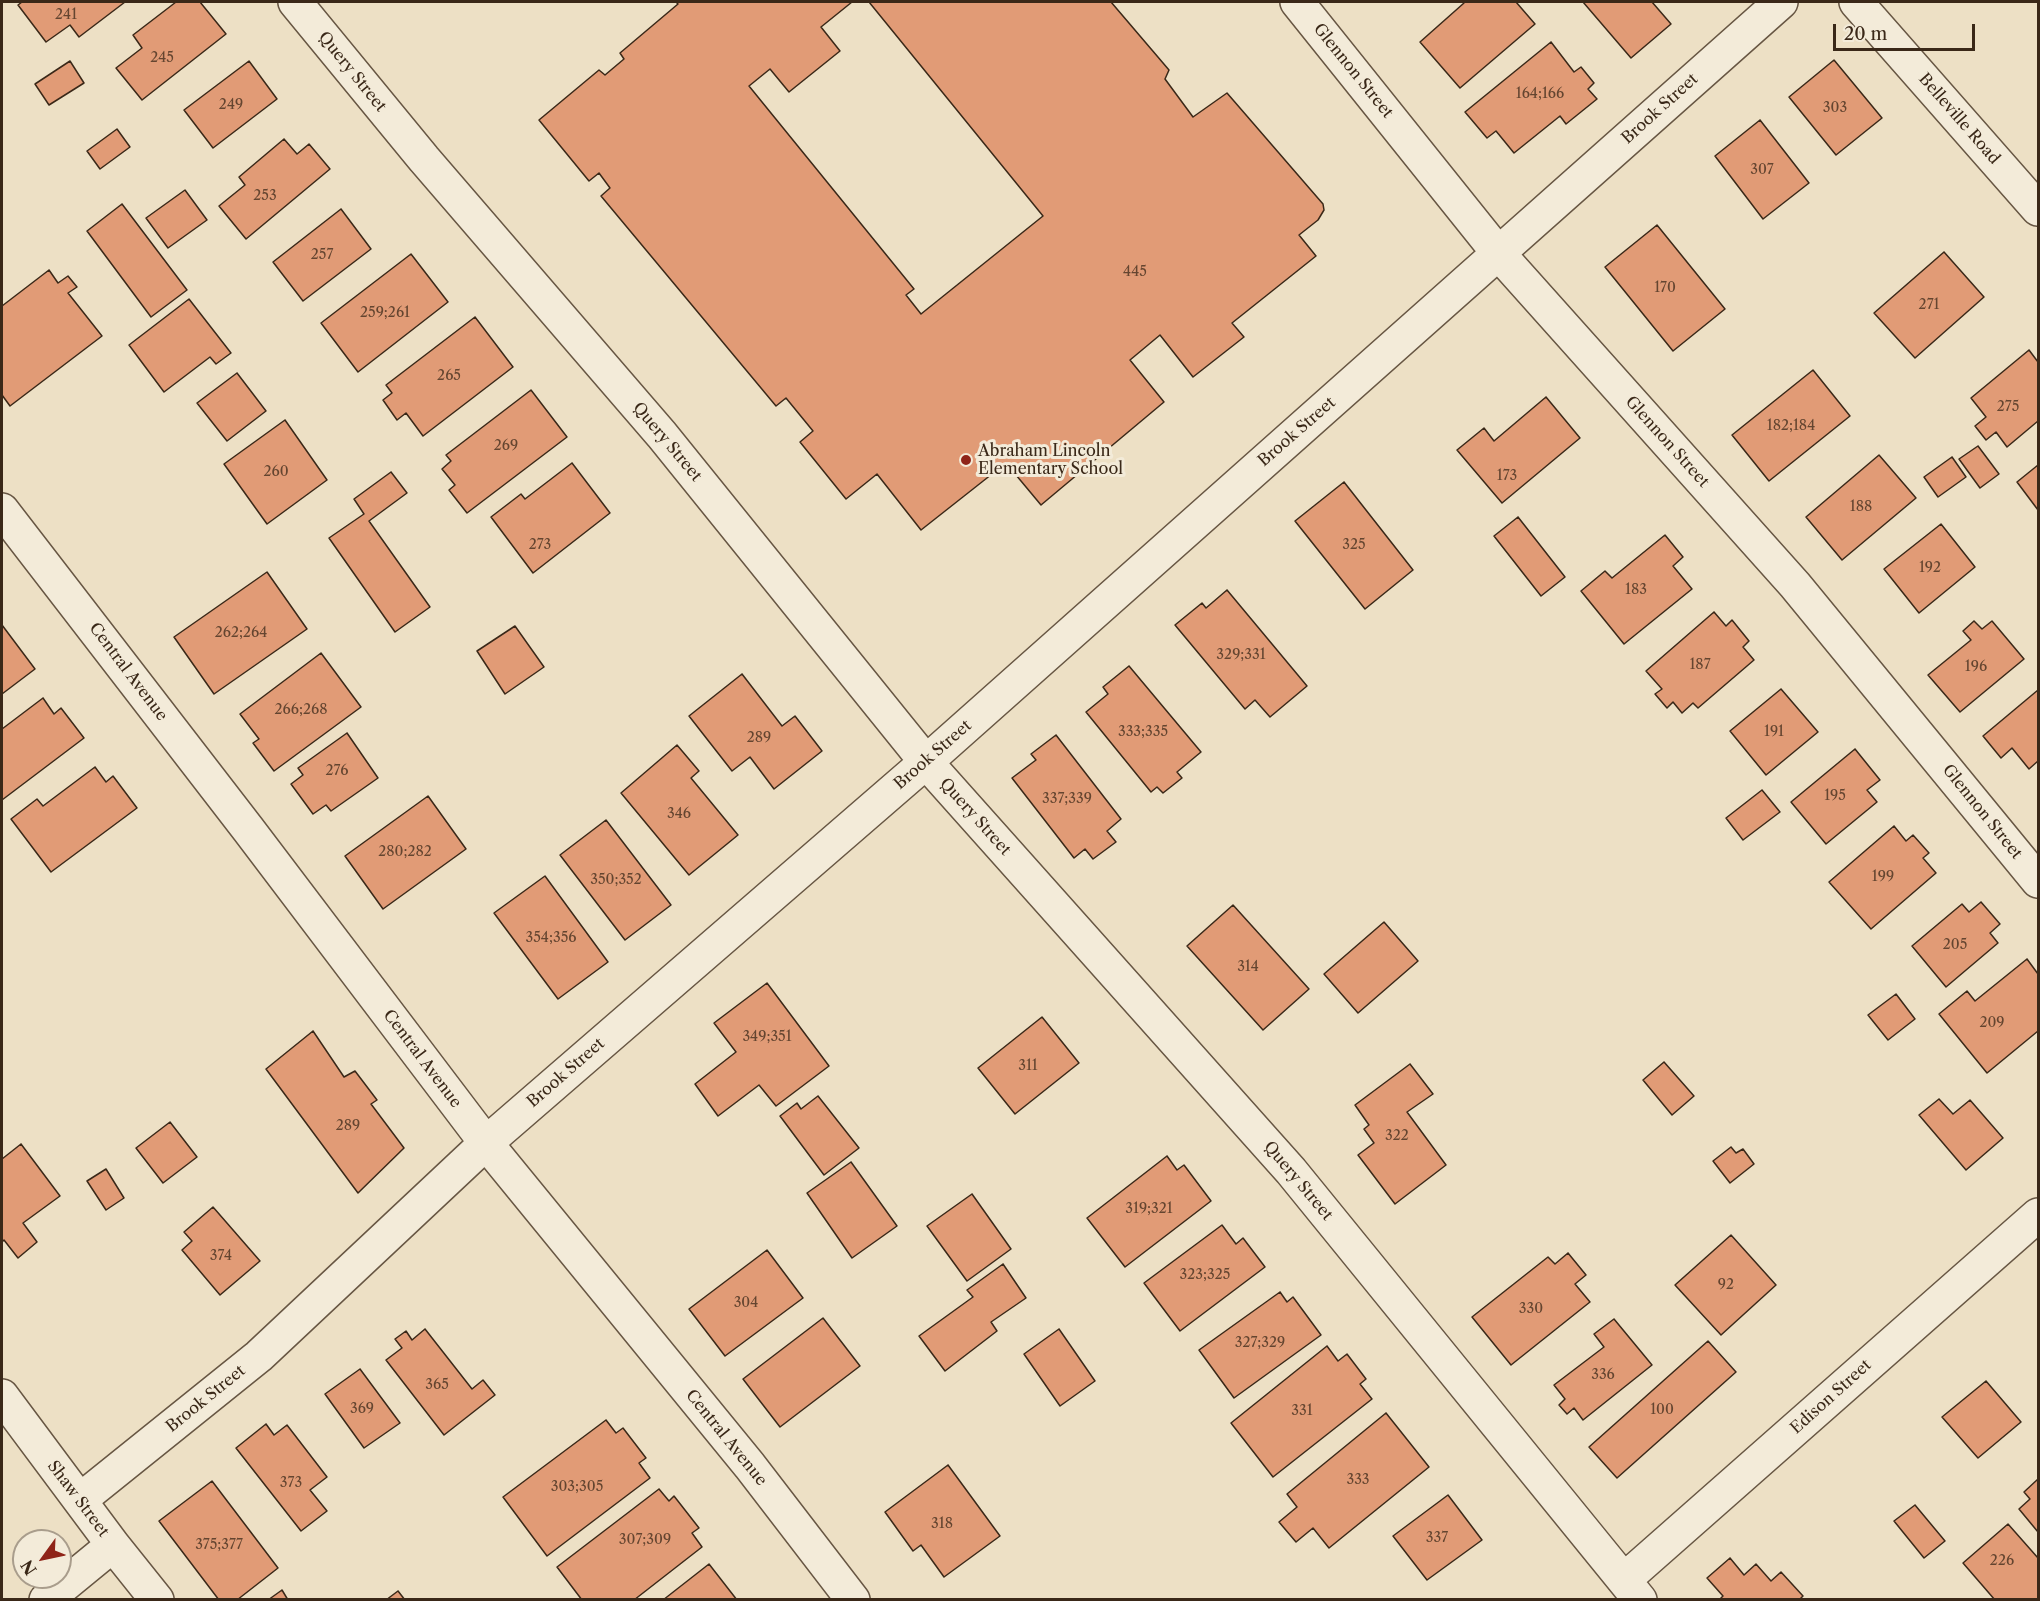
<!DOCTYPE html>
<html>
<head>
<meta charset="utf-8">
<style>
	body { margin:0 }
	#map { position:relative; width:2040px; height:1601px; overflow:hidden; background:#ede0c5; font-family:"Libre Caslon Text",serif }
	canvas { display:block }
	.frame { position:absolute; inset:0; border:3px solid #3a2818; pointer-events:none }
	.north { position:absolute; left:12px; top:1529px; width:60px; height:60px; box-sizing:border-box; background:#f3ebd9; border:2px solid #a99d8c; border-radius:50%; rotate:237deg; font-size:16px; font-weight:700; line-height:24px; text-align:center; color:#3a2818 }
	.north::after { content:''; display:block; margin:auto; width:21px; height:27px; background:#8f2418; clip-path:polygon(50% 0,100% 100%,50% 72%,0 100%) }
	.scale { position:absolute; left:1833px; top:24px; width:142px; height:27px; box-sizing:border-box; border:3px solid #3a2818; border-top:0; padding-left:8px; font-size:18px; line-height:21px; white-space:nowrap; color:#3a2818; -webkit-text-stroke:4px #f3ebd9; paint-order:stroke }
</style>
</head>
<body>
<div id="map">
<canvas width="2040" height="1601"></canvas>
<div class="frame"></div>
<div class="north">N</div>
<div class="scale">20 m</div>
</div>
<script>
const c = document.querySelector('canvas').getContext('2d');
c.lineJoin = 'round';
function fillPath(path, color) { c.fillStyle = color; c.fill(path, 'evenodd'); }
const poly = rows => new Path2D(rows.map(r => 'M' + r).join(''));
function strokePath(path, color, width, dash) { c.strokeStyle = color; c.lineWidth = width; c.lineCap = dash ? 'butt' : 'round'; c.setLineDash(dash || []); c.stroke(path); }
function drawText(font, color, halo, rows, align = 'center') {
  c.font = font + ' "Libre Caslon Text",serif'; c.lineWidth = 6; c.setLineDash([]); c.textBaseline = 'middle'; c.strokeStyle = halo; c.fillStyle = color; for (const [text, x, y, turn = 0] of rows) {
    c.save(); c.translate(x, y); c.rotate((+turn || 0) * Math.PI / 180); c.textAlign = isNaN(turn) ? turn : align; if (halo) c.strokeText(text, 0, 0); c.fillText(text, 0, 0); c.restore();
  }
}
const building = poly([
	[22,2,125,2,79,37,70,25,46,42,18,5,22,2],
	[176,2,200,2,226,34,142,100,116,68,142,48,133,35,176,2],
	[676,2,852,2,821,27,840,51,789,92,770,69,749,86,914,289,906,295,921,314,1043,216,869,2,1111,2,1169,70,1165,79,1193,117,1227,93,1323,204,1324,210,1318,220,1299,235,1316,256,1232,323,1244,337,1193,377,1160,335,1130,360,1164,402,1041,505,1006,463,921,530,877,474,846,499,800,442,813,431,786,398,776,406,601,196,610,188,599,173,589,181,539,120,599,70,605,75,624,59,620,53,678,4,676,2],
	[1463,2,1516,2,1535,24,1460,88,1420,42,1464,3,1463,2],
	[1583,2,1652,2,1671,24,1631,58,1583,2],
	[1551,42,1574,72,1581,67,1594,83,1588,89,1597,99,1566,124,1560,116,1514,153,1496,131,1487,138,1465,112,1551,42],
	[1834,60,1882,118,1836,155,1789,97,1834,60],
	[70,61,84,83,49,105,35,84,70,61],
	[249,61,277,99,213,148,184,110,249,61],
	[1760,120,1809,183,1763,219,1715,156,1760,120],
	[117,129,130,147,100,169,87,151,117,129],
	[284,139,297,154,309,144,330,169,246,239,219,206,245,185,239,177,284,139],
	[185,190,207,220,168,248,146,218,185,190],
	[122,204,187,290,151,317,87,231,122,204],
	[341,209,371,249,303,301,273,262,341,209],
	[1657,225,1725,309,1673,351,1605,267,1657,225],
	[1944,252,1984,297,1915,358,1874,313,1944,252],
	[411,254,448,302,358,372,321,323,411,254],
	[49,270,58,283,68,276,77,287,68,293,102,336,10,406,2,395,2,306,49,270],
	[189,299,231,353,216,364,210,357,164,392,129,345,189,299],
	[475,317,513,367,423,436,406,413,397,420,383,400,392,393,386,385,475,317],
	[2029,350,2038,362,2038,421,2007,447,1996,432,1986,440,1975,426,1986,417,1971,398,2029,350],
	[1813,370,1850,416,1769,481,1732,435,1813,370],
	[237,373,266,411,227,441,197,403,237,373],
	[531,390,567,437,467,513,449,490,455,485,442,469,451,461,446,455,531,390],
	[1546,397,1580,438,1502,503,1457,450,1484,428,1494,441,1546,397],
	[285,420,327,480,267,524,224,464,285,420],
	[1978,446,1999,474,1980,488,1959,459,1978,446],
	[1879,455,1916,498,1842,560,1806,517,1879,455],
	[1952,457,1966,477,1938,497,1924,477,1952,457],
	[572,463,610,513,533,573,491,517,521,494,525,499,572,463],
	[2038,465,2038,510,2017,482,2038,465],
	[391,472,407,493,369,521,430,607,395,632,329,538,364,514,354,499,391,472],
	[1344,482,1413,570,1365,609,1295,521,1344,482],
	[1518,517,1565,577,1541,596,1494,536,1518,517],
	[1941,524,1975,567,1919,613,1884,569,1941,524],
	[1665,535,1683,557,1673,566,1692,589,1624,644,1581,591,1605,571,1612,578,1665,535],
	[267,572,307,629,214,694,174,637,267,572],
	[1227,590,1307,686,1270,717,1255,700,1245,709,1175,625,1202,603,1206,608,1227,590],
	[1714,612,1726,626,1732,620,1749,641,1743,647,1754,660,1698,708,1693,703,1682,713,1673,702,1667,708,1655,694,1662,689,1646,671,1714,612],
	[1974,621,1982,629,1992,621,2024,659,1960,712,1928,675,1971,640,1963,631,1974,621],
	[2,625,35,669,2,694,2,625],
	[515,626,544,667,505,694,477,651,515,626],
	[321,653,361,707,274,771,253,743,259,739,240,714,321,653],
	[1129,666,1201,752,1177,772,1182,778,1163,793,1157,787,1151,792,1086,712,1108,694,1103,687,1129,666],
	[742,674,782,726,795,716,822,751,774,789,750,757,732,771,689,716,742,674],
	[1781,689,1818,732,1766,775,1730,731,1781,689],
	[2038,690,2038,761,2029,769,2012,748,2001,758,1983,736,2038,690],
	[43,698,54,714,61,708,84,738,2,800,2,729,43,698],
	[347,733,378,778,331,811,326,805,313,814,291,784,303,775,298,768,347,733],
	[1056,735,1121,819,1107,831,1116,842,1093,859,1085,849,1074,858,1012,778,1036,760,1031,754,1056,735],
	[677,745,699,771,691,778,738,835,689,875,621,793,677,745],
	[1855,749,1880,780,1867,790,1877,802,1826,844,1791,802,1855,749],
	[95,767,106,782,113,776,137,808,51,872,11,819,37,799,43,806,95,767],
	[1762,790,1780,812,1743,840,1726,818,1762,790],
	[428,796,466,849,383,909,345,856,428,796],
	[606,820,671,905,625,940,560,855,606,820],
	[1894,826,1906,841,1913,835,1929,853,1923,858,1936,873,1871,929,1829,882,1894,826],
	[545,876,608,962,558,999,494,913,545,876],
	[1981,902,2000,924,1990,933,1998,943,1946,987,1912,946,1962,904,1969,912,1981,902],
	[1233,905,1309,989,1263,1030,1187,946,1233,905],
	[1384,922,1418,961,1358,1013,1324,974,1384,922],
	[2027,959,2038,974,2038,1031,1987,1073,1939,1014,1967,991,1975,1001,2027,959],
	[767,983,829,1066,776,1106,759,1085,718,1116,695,1084,736,1052,714,1023,767,983],
	[1896,994,1915,1019,1888,1040,1868,1015,1896,994],
	[1042,1017,1079,1063,1015,1114,978,1068,1042,1017],
	[313,1031,344,1077,355,1071,377,1100,371,1104,404,1148,358,1193,266,1069,313,1031],
	[1664,1062,1694,1096,1672,1115,1643,1080,1664,1062],
	[1410,1064,1433,1094,1407,1112,1446,1165,1395,1204,1358,1155,1374,1143,1364,1129,1369,1125,1355,1105,1410,1064],
	[818,1096,859,1148,824,1175,780,1116,797,1103,801,1109,818,1096],
	[1939,1099,1953,1114,1970,1100,2003,1138,1966,1170,1919,1115,1939,1099],
	[170,1122,197,1157,163,1183,136,1148,170,1122],
	[21,1144,60,1196,23,1223,37,1242,18,1258,4,1240,2,1242,2,1159,21,1144],
	[1731,1147,1736,1153,1743,1149,1754,1164,1730,1183,1713,1161,1731,1147],
	[1167,1156,1177,1170,1184,1165,1211,1201,1125,1267,1087,1218,1167,1156],
	[851,1162,897,1226,852,1258,807,1193,851,1162],
	[106,1169,124,1198,106,1210,87,1181,106,1169],
	[972,1194,1011,1249,967,1281,927,1226,972,1194],
	[213,1207,260,1261,220,1295,182,1250,192,1241,184,1232,213,1207],
	[1222,1225,1236,1244,1243,1238,1265,1267,1180,1331,1144,1283,1222,1225],
	[1731,1235,1776,1285,1721,1335,1675,1285,1731,1235],
	[767,1250,803,1298,725,1356,689,1309,767,1250],
	[1568,1253,1586,1275,1575,1284,1590,1302,1511,1365,1472,1317,1548,1257,1555,1264,1568,1253],
	[1003,1264,1026,1298,991,1322,997,1331,945,1371,919,1336,973,1297,967,1290,1003,1264],
	[1280,1292,1287,1302,1293,1297,1321,1335,1234,1398,1199,1350,1280,1292],
	[823,1318,860,1366,780,1427,743,1379,823,1318],
	[1614,1319,1652,1365,1583,1420,1574,1408,1567,1414,1559,1405,1565,1399,1554,1385,1604,1347,1594,1334,1614,1319],
	[425,1329,472,1389,483,1380,495,1395,444,1435,386,1360,402,1348,395,1339,406,1331,412,1340,425,1329],
	[1059,1329,1095,1381,1060,1406,1024,1354,1059,1329],
	[1708,1341,1736,1372,1617,1478,1589,1447,1708,1341],
	[1327,1346,1338,1361,1347,1354,1366,1379,1360,1384,1372,1399,1273,1477,1231,1423,1327,1346],
	[360,1369,400,1423,364,1448,325,1394,360,1369],
	[1986,1381,2021,1422,1978,1458,1942,1417,1986,1381],
	[1386,1413,1429,1467,1329,1548,1313,1528,1296,1542,1279,1522,1297,1507,1287,1494,1386,1413],
	[606,1420,616,1433,623,1428,646,1458,639,1463,650,1478,547,1556,503,1497,606,1420],
	[266,1424,274,1435,287,1425,327,1477,310,1490,327,1511,301,1531,236,1448,266,1424],
	[948,1465,1000,1536,944,1577,921,1545,913,1551,885,1512,948,1465],
	[2038,1479,2038,1532,2019,1509,2030,1499,2024,1492,2038,1479],
	[212,1481,278,1568,237,1600,219,1600,159,1521,212,1481],
	[659,1489,669,1501,674,1496,699,1528,692,1533,702,1547,634,1600,582,1600,557,1567,659,1489],
	[1448,1495,1482,1540,1427,1580,1393,1536,1448,1495],
	[1915,1505,1945,1541,1924,1558,1894,1521,1915,1505],
	[2008,1524,2038,1558,2038,1600,1995,1600,1963,1563,2008,1524],
	[1730,1558,1744,1575,1756,1564,1771,1581,1781,1572,1803,1596,1799,1600,1719,1600,1723,1596,1707,1578,1730,1558],
	[709,1564,737,1600,663,1600,709,1564],
	[282,1590,288,1600,268,1600,282,1590],
	[398,1591,405,1600,386,1600,398,1591]
]);
const minor = poly([
	[295,2,424,159,662,435,926,762,1291,1171,1640,1600],
	[1297,2,1499,254,1795,585,2038,881],
	[1856,2,2038,209],
	[2,510,248,829,486,1143,750,1466,853,1600],
	[2,1396,113,1545,157,1600],
	[80,1500,259,1356,486,1143,926,762,1781,2],
	[1624,1580,2038,1215],
	[46,1600,113,1545]
]);
const markers = [
	[966,460,6,"#8f2418"]
];
const numberNames = [
	["241",66,15],
	["245",162,58],
	["164;166",1540,94],
	["249",231,105],
	["303",1835,108],
	["307",1762,170],
	["253",265,196],
	["257",322,255],
	["445",1135,272],
	["170",1665,288],
	["271",1929,305],
	["259;261",385,313],
	["265",449,376],
	["275",2008,407],
	["182;184",1791,426],
	["269",506,446],
	["260",276,472],
	["173",1507,476],
	["188",1861,507],
	["273",540,545],
	["325",1354,545],
	["192",1930,568],
	["183",1636,590],
	["262;264",241,633],
	["329;331",1241,655],
	["187",1700,665],
	["196",1976,667],
	["266;268",301,710],
	["333;335",1143,732],
	["191",1774,732],
	["289",759,738],
	["276",337,771],
	["195",1835,796],
	["337;339",1067,799],
	["346",679,814],
	["280;282",405,852],
	["199",1883,877],
	["350;352",616,880],
	["354;356",551,938],
	["205",1955,945],
	["314",1248,967],
	["209",1992,1023],
	["349;351",767,1037],
	["311",1028,1066],
	["289",348,1126],
	["322",1397,1136],
	["319;321",1149,1209],
	["374",221,1256],
	["323;325",1205,1275],
	["92",1726,1285],
	["304",746,1303],
	["330",1531,1309],
	["327;329",1260,1343],
	["336",1603,1375],
	["365",437,1385],
	["369",362,1409],
	["100",1662,1410],
	["331",1302,1411],
	["333",1358,1480],
	["373",291,1483],
	["303;305",577,1487],
	["318",942,1524],
	["337",1437,1538],
	["307;309",645,1540],
	["375;377",219,1545],
	["226",2002,1561]
];
const streetNames = [
	["Glennon Street",1353,71,51],
	["Query Street",352,72,51],
	["Brook Street",1660,109,-42],
	["Belleville Road",1959,119,49],
	["Brook Street",1297,432,-41],
	["Query Street",667,442,50],
	["Glennon Street",1667,442,48],
	["Central Avenue",128,672,53],
	["Brook Street",933,755,-41],
	["Glennon Street",1982,812,51],
	["Query Street",975,817,48],
	["Central Avenue",422,1059,53],
	["Brook Street",566,1073,-41],
	["Query Street",1298,1181,50],
	["Edison Street",1831,1397,-42],
	["Brook Street",206,1399,-39],
	["Central Avenue",726,1438,51],
	["Shaw Street",78,1499,53]
];
const poiNames = [
	["Abraham Lincoln",978,451],
	["Elementary School",978,469]
];
fillPath(building, '#e19b76');
strokePath(building, '#3a2818', 1.5);
strokePath(minor, '#675643', 36);
strokePath(minor, '#f3ebd9', 33);
for (const [x, y, r, color] of markers) { const dot = new Path2D(); dot.arc(x, y, r, 0, 2 * Math.PI); c.fillStyle = color; c.fill(dot); strokePath(dot, '#f3ebd9', 2); }
drawText('14px', '#644530', null, numberNames);
drawText('16px', '#3a2818', '#f3ebd9', streetNames);
drawText('16px', '#3a2818', '#f3ebd9', poiNames, 'left');
</script>
</body>
</html>
